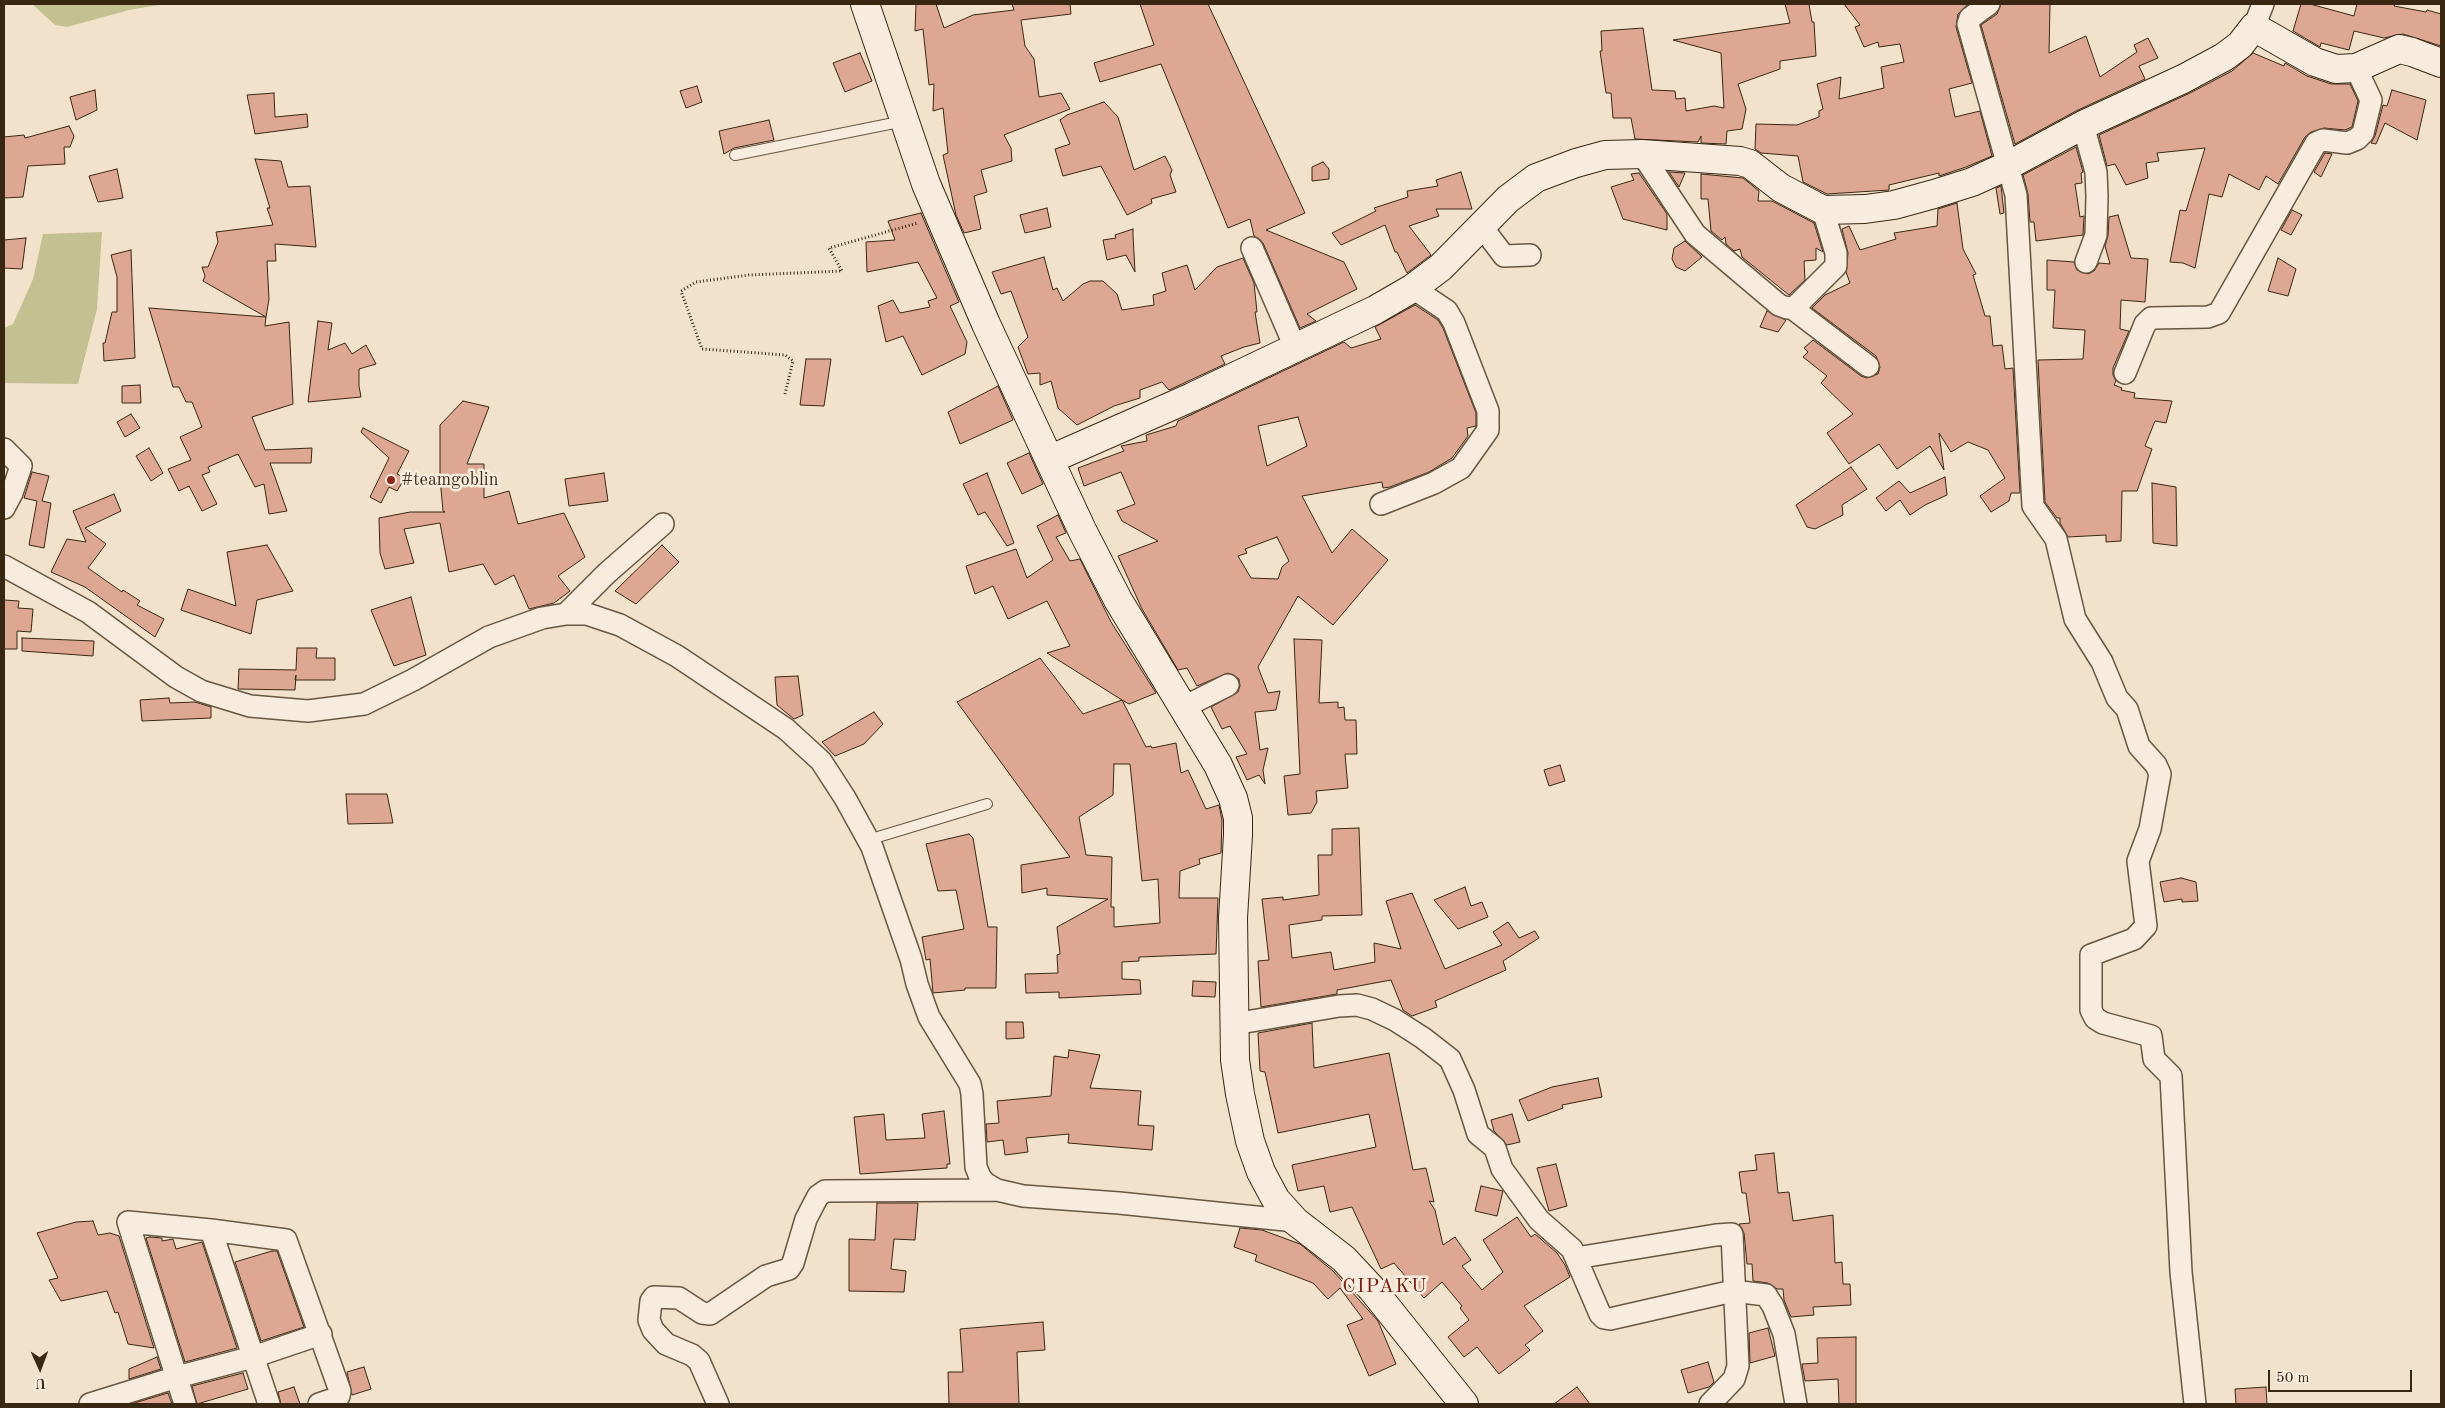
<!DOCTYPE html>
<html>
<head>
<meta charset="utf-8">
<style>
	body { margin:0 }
	#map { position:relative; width:2445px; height:1408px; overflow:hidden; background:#f3e2cb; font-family:"Old Standard TT",serif }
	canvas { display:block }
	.frame { position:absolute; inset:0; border:5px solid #392712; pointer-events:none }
	.north { position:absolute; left:15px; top:1343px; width:50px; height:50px; -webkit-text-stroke:4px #f7ecdd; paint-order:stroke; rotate:178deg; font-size:14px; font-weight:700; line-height:20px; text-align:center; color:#392712 }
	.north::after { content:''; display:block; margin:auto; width:18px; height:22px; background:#392712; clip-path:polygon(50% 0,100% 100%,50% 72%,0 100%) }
	.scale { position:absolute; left:2268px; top:1370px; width:144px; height:22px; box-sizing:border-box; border:2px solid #392712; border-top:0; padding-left:6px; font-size:15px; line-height:18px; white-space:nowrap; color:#392712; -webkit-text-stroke:4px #f7ecdd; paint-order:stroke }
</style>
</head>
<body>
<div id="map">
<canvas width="2445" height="1408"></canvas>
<div class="frame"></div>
<div class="north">U</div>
<div class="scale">50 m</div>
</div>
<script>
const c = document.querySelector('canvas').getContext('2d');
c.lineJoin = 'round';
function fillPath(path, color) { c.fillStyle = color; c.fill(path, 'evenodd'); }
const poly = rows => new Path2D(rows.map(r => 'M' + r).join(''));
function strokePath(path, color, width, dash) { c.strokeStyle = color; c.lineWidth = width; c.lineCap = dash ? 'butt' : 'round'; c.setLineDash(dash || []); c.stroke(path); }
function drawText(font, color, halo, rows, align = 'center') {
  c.font = font + ' "Old Standard TT",serif'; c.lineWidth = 5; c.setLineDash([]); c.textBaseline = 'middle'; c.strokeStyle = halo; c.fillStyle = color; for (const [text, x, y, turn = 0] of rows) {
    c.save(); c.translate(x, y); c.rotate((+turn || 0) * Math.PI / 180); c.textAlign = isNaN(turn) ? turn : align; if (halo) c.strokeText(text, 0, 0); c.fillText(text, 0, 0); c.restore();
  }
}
const green = poly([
	[32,4,165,4,129,10,67,27,55,25],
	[102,232,97,309,78,384,4,383,4,328,13,324,33,279,43,234]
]);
const building = poly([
	[916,4,936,4,944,28,973,15,1014,10,1012,4,1070,4,1071,14,1021,20,1025,46,1034,59,1039,97,1061,93,1070,109,1004,135,1011,148,1012,161,981,170,987,192,974,196,981,229,964,233,956,215,943,155,948,153,943,108,933,111,934,84,929,85,923,29,915,31,916,4],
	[1140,4,1208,4,1305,213,1266,230,1344,262,1357,289,1307,314,1316,321,1300,328,1263,243,1254,236,1250,219,1228,228,1161,64,1100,82,1094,63,1154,45,1140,4],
	[1785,4,1809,4,1812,22,1814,22,1816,56,1780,61,1780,69,1738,84,1746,109,1742,129,1727,131,1726,144,1701,143,1701,136,1698,142,1635,139,1631,118,1613,118,1611,93,1606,93,1600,51,1602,51,1601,31,1643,28,1652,90,1675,91,1676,99,1685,98,1686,111,1714,106,1724,108,1721,53,1673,40,1790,23,1785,4],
	[1844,4,1968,4,1958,14,1956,27,1972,83,1949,89,1955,117,1980,111,1992,156,1966,167,1939,176,1939,173,1889,185,1889,190,1827,194,1803,182,1798,156,1761,153,1755,149,1756,124,1797,125,1819,117,1819,111,1823,109,1817,84,1841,77,1839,99,1884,88,1881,67,1904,62,1900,44,1879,47,1878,42,1864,47,1855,27,1860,25,1844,4],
	[2001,4,2050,4,2049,53,2086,36,2100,77,2137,52,2134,45,2148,38,2158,58,2139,66,2145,79,2076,111,2015,144,1981,25,1997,14,2001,4],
	[2301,4,2310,4,2354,16,2357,4,2395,4,2394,6,2426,12,2427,10,2441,14,2441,46,2403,34,2384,38,2354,31,2349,50,2321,43,2320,47,2293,31,2301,4],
	[860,53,872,81,845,92,833,63,860,53],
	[2253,53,2284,66,2285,63,2307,76,2331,84,2350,84,2358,101,2352,127,2345,130,2324,128,2311,132,2305,137,2278,184,2266,176,2259,190,2229,174,2222,197,2209,194,2195,268,2183,263,2170,262,2180,210,2186,211,2205,148,2157,153,2159,161,2146,163,2148,178,2126,185,2115,164,2107,166,2099,135,2190,93,2232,71,2253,53],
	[697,86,702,102,686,108,680,91,697,86],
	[95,90,97,110,76,120,70,97,95,90],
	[2392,90,2426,100,2417,140,2385,123,2376,144,2371,143,2375,136,2383,105,2387,106,2392,90],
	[274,93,275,117,307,114,308,127,255,134,247,95,274,93],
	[1104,102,1118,117,1134,170,1165,156,1172,170,1170,175,1176,192,1151,199,1152,203,1127,215,1101,166,1063,176,1055,149,1070,144,1060,120,1067,115,1104,102],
	[769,120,774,140,734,148,724,154,719,131,769,120],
	[69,126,74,136,70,147,64,147,65,164,28,166,23,197,4,198,4,137,24,135,25,138,69,126],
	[2076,147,2083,172,2081,173,2082,183,2075,184,2080,217,2084,216,2083,235,2036,241,2034,222,2030,222,2028,194,2023,175,2076,147],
	[2325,153,2332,154,2321,177,2314,172,2325,153],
	[255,159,281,161,288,187,310,186,316,247,275,244,276,261,267,261,269,299,266,317,203,281,205,276,202,267,208,267,218,242,216,232,273,225,267,208,270,208,255,159],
	[1323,162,1329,169,1329,179,1312,181,1312,167,1323,162],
	[117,169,123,198,98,202,89,176,117,169],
	[1461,172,1472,209,1436,209,1439,216,1409,226,1431,255,1407,273,1397,252,1395,252,1385,225,1341,245,1332,233,1376,211,1374,208,1408,197,1407,191,1438,186,1436,180,1461,172],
	[1669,172,1685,173,1679,187,1669,172],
	[1639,173,1667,214,1667,230,1623,219,1611,187,1634,180,1631,174,1639,173],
	[1701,174,1743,178,1759,191,1758,201,1772,201,1814,223,1823,252,1816,248,1816,260,1804,261,1805,280,1789,295,1742,257,1740,249,1734,251,1726,244,1725,237,1722,240,1711,231,1708,199,1701,199,1701,174],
	[2001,186,2004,213,2000,214,1996,188,2001,186],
	[1957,203,1963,249,1976,274,1973,275,1985,316,1990,316,1993,346,2002,345,2005,369,2013,368,2020,493,2011,493,2009,501,1991,512,1980,496,2005,478,1988,450,1968,442,1951,452,1939,433,1944,470,1930,446,1897,469,1879,444,1849,464,1827,433,1853,414,1821,383,1827,376,1803,357,1808,352,1804,348,1813,340,1861,376,1867,378,1878,374,1880,367,1876,356,1812,308,1825,295,1850,283,1846,272,1848,253,1842,229,1849,226,1860,250,1896,239,1894,233,1937,226,1938,209,1957,203],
	[1047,208,1051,227,1025,233,1020,215,1047,208],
	[2292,210,2302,215,2291,235,2281,230,2292,210],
	[921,213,959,302,950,306,967,342,965,354,922,375,903,336,886,342,878,306,893,300,900,313,930,307,928,301,937,298,918,262,867,272,866,242,895,240,888,221,921,213],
	[2118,215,2131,258,2148,259,2145,302,2121,300,2120,329,2129,331,2113,368,2113,375,2116,381,2114,385,2122,388,2121,390,2135,393,2134,398,2172,401,2166,423,2155,421,2145,446,2152,449,2137,491,2122,491,2121,541,2106,542,2106,535,2068,537,2060,523,2060,518,2057,518,2045,502,2038,360,2083,359,2085,330,2053,328,2055,290,2047,290,2047,260,2074,262,2077,270,2088,274,2094,271,2099,263,2110,264,2105,246,2108,236,2109,217,2118,215],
	[1133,229,1133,235,1135,272,1126,255,1107,260,1103,240,1116,238,1115,235,1133,229],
	[26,238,22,269,4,268,4,240,26,238],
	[1685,241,1702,257,1685,271,1676,267,1672,259,1674,248,1685,241],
	[131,250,135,358,104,361,103,343,105,343,112,312,117,312,117,277,111,255,131,250],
	[1044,257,1053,290,1057,288,1063,301,1083,284,1090,281,1103,281,1117,294,1122,310,1154,305,1153,295,1166,291,1162,273,1187,265,1195,290,1217,267,1243,258,1254,283,1257,312,1255,312,1260,343,1244,347,1221,356,1225,364,1169,390,1162,382,1140,390,1140,398,1114,406,1077,425,1058,408,1051,381,1040,385,1040,373,1028,374,1018,347,1028,337,1011,291,1001,294,992,272,1044,257],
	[2278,258,2296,269,2288,296,2268,291,2278,258],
	[1415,305,1438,320,1443,328,1476,413,1476,426,1467,428,1468,436,1452,458,1429,472,1390,487,1383,488,1382,482,1302,496,1332,553,1352,529,1388,560,1333,625,1298,596,1258,667,1268,693,1280,691,1276,710,1255,712,1260,750,1268,748,1263,770,1265,784,1259,775,1247,780,1236,757,1247,754,1230,726,1222,729,1211,707,1238,692,1240,686,1239,679,1228,673,1197,686,1187,668,1178,670,1142,609,1118,556,1158,541,1122,521,1117,511,1135,504,1121,472,1084,486,1078,468,1124,451,1121,446,1147,441,1146,435,1176,426,1178,421,1344,342,1351,348,1381,339,1375,327,1415,305],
	[1298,417,1307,446,1267,466,1258,426,1298,417],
	[1277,537,1289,561,1282,567,1278,579,1251,578,1238,556,1247,553,1245,549,1277,537],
	[149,308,266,317,265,326,289,322,293,404,252,417,265,450,312,448,311,463,270,463,287,511,269,514,264,484,255,487,238,454,208,467,210,472,202,475,217,504,202,511,189,486,179,491,168,469,191,460,180,437,202,427,192,402,186,402,179,387,173,387,149,308],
	[1767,311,1786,320,1778,332,1760,327,1767,311],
	[318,321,332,323,328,350,345,343,352,354,366,345,376,364,359,369,359,386,361,397,308,402,318,321],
	[806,359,831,359,824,406,800,405,806,359],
	[140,385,141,403,122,403,122,386,140,385],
	[998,386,1013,420,960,444,948,412,998,386],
	[463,401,489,407,467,464,484,464,484,498,509,491,518,524,564,513,585,557,558,576,570,591,554,603,529,609,514,575,495,585,483,564,449,572,440,523,404,529,414,563,385,569,380,553,379,518,410,512,445,512,443,511,440,478,440,425,463,401],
	[131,414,140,428,125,437,117,422,131,414],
	[363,428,409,451,397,474,405,478,397,491,389,487,381,503,370,497,389,458,361,432,363,428],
	[149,448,163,473,151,481,136,456,149,448],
	[1029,453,1043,484,1022,494,1007,463,1029,453],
	[1851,467,1867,489,1842,505,1843,515,1815,529,1807,527,1796,505,1851,467],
	[32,472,49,476,42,501,51,503,44,548,29,545,37,501,24,498,32,472],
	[604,473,608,501,569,506,565,479,604,473],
	[987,473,1014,543,1007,546,985,512,978,515,963,484,987,473],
	[1945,477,1947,495,1925,505,1910,515,1900,500,1886,511,1876,498,1899,481,1910,493,1945,477],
	[2152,483,2176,487,2177,546,2153,543,2152,483],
	[114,494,121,511,85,528,106,544,88,568,122,592,123,590,140,601,137,605,164,619,155,637,85,587,51,572,67,539,86,542,73,511,114,494],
	[1058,515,1066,533,1056,537,1070,561,1080,559,1111,622,1156,693,1129,704,1122,700,1146,747,1151,746,1152,748,1176,743,1181,773,1188,770,1206,809,1219,805,1222,820,1221,853,1199,859,1200,864,1180,871,1179,898,1218,898,1216,954,1139,957,1139,961,1122,962,1122,979,1140,980,1141,994,1059,998,1059,992,1026,993,1025,974,1058,973,1057,955,1060,954,1057,927,1108,899,1047,895,1047,888,1022,893,1021,865,1070,857,957,702,1040,658,1083,714,1122,700,1047,653,1070,646,1047,601,1008,619,993,586,975,594,966,566,1016,549,1027,578,1053,560,1037,526,1058,515],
	[1114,764,1130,764,1142,881,1158,879,1160,923,1114,927,1114,907,1111,907,1112,857,1086,855,1079,817,1113,795,1114,764],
	[267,545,293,591,257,600,251,634,181,610,188,589,236,606,227,552,267,545],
	[662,545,679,562,636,604,615,591,662,545],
	[411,597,426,655,394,666,371,610,411,597],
	[4,600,19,601,18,608,33,609,31,632,17,631,17,649,4,649,4,600],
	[22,638,94,641,93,656,22,651,22,638],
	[1294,639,1322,640,1319,703,1338,702,1338,708,1344,707,1345,720,1356,720,1357,754,1345,754,1348,788,1316,791,1317,802,1311,813,1288,815,1284,776,1300,774,1294,639],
	[297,648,317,648,316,658,335,658,335,680,295,680,296,675,295,690,238,689,239,669,296,670,297,648],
	[798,676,803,715,794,719,777,705,775,677,798,676],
	[169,698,170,703,195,702,211,707,211,718,142,721,140,700,169,698],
	[874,712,883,724,864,744,835,756,822,742,874,712],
	[1560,765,1565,781,1549,786,1544,770,1560,765],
	[346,794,387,794,393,823,348,824,346,794],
	[1359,828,1362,915,1322,916,1322,920,1289,925,1292,958,1331,952,1334,970,1375,962,1374,943,1401,949,1386,901,1412,893,1445,969,1502,945,1493,932,1508,922,1519,938,1535,931,1539,938,1503,961,1506,970,1435,1001,1437,1007,1412,1016,1403,1010,1391,980,1337,990,1337,994,1261,1007,1258,961,1269,960,1262,899,1283,897,1283,900,1319,895,1318,855,1332,855,1332,829,1359,828],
	[969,834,973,838,988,927,997,927,996,988,965,988,965,990,933,993,930,959,926,960,922,937,964,929,956,890,938,891,926,844,969,834],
	[2181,878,2196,882,2198,901,2182,902,2182,899,2164,902,2160,882,2181,878],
	[1465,887,1471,906,1482,902,1488,917,1458,929,1434,900,1465,887],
	[1193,981,1216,982,1215,997,1192,996,1193,981],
	[1006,1022,1023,1022,1024,1038,1006,1039,1006,1022],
	[1312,1023,1314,1068,1389,1053,1413,1170,1426,1168,1434,1202,1429,1201,1435,1210,1443,1245,1455,1237,1471,1260,1462,1266,1482,1290,1503,1272,1483,1240,1517,1217,1531,1237,1535,1234,1557,1253,1565,1265,1570,1277,1524,1306,1543,1331,1525,1345,1530,1350,1499,1374,1477,1347,1464,1357,1448,1337,1469,1320,1460,1308,1462,1306,1442,1282,1424,1298,1394,1263,1381,1269,1352,1207,1330,1212,1324,1186,1298,1191,1292,1165,1376,1147,1369,1114,1278,1133,1265,1072,1260,1071,1258,1033,1312,1023],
	[1069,1050,1100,1055,1090,1088,1141,1091,1138,1125,1154,1126,1152,1150,1068,1143,1069,1134,1026,1138,1028,1152,1005,1155,1003,1140,987,1142,986,1124,999,1123,997,1101,1051,1096,1054,1056,1068,1058,1069,1050],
	[1598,1078,1602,1097,1562,1105,1563,1108,1528,1121,1519,1100,1552,1087,1598,1078],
	[944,1111,950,1164,947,1164,947,1168,860,1174,854,1117,884,1114,886,1140,925,1138,922,1114,944,1111],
	[1512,1114,1520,1142,1507,1145,1494,1131,1491,1120,1512,1114],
	[1774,1153,1778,1193,1789,1192,1793,1221,1833,1215,1835,1263,1842,1262,1843,1284,1850,1284,1851,1305,1813,1307,1814,1315,1791,1317,1784,1300,1783,1289,1777,1289,1768,1283,1753,1281,1752,1264,1747,1264,1744,1233,1739,1224,1750,1223,1746,1193,1742,1193,1739,1172,1757,1170,1755,1155,1774,1153],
	[1556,1164,1567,1206,1549,1211,1537,1168,1556,1164],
	[1481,1186,1503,1191,1497,1216,1475,1211,1481,1186],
	[877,1203,918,1203,915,1240,894,1239,891,1269,906,1271,904,1292,849,1291,849,1239,875,1240,877,1203],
	[93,1221,98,1235,110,1233,119,1236,154,1348,128,1344,118,1312,115,1313,107,1291,61,1301,49,1280,58,1278,37,1233,76,1222,93,1221],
	[1240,1228,1262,1230,1300,1244,1333,1271,1378,1321,1396,1364,1369,1376,1347,1325,1363,1319,1340,1288,1328,1299,1313,1283,1255,1261,1257,1255,1234,1247,1240,1228],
	[150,1237,162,1238,162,1241,173,1239,176,1249,202,1242,237,1348,185,1362,146,1238,150,1237],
	[272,1251,277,1251,304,1327,261,1341,235,1262,272,1251],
	[1043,1322,1045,1350,1017,1352,1019,1404,949,1404,948,1372,963,1372,960,1329,1043,1322],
	[1768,1328,1775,1356,1750,1363,1749,1333,1768,1328],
	[1856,1337,1856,1404,1839,1404,1838,1379,1805,1381,1802,1364,1818,1363,1817,1338,1856,1337],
	[157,1357,161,1369,129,1379,129,1369,157,1357],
	[1708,1362,1714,1382,1709,1387,1688,1393,1681,1370,1708,1362],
	[364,1367,371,1389,352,1395,347,1372,364,1367],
	[243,1373,248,1389,197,1404,192,1386,243,1373],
	[294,1387,300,1404,281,1404,278,1392,294,1387],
	[1577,1387,1590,1404,1554,1404,1577,1387],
	[2266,1387,2267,1404,2236,1404,2235,1389,2266,1387],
	[168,1393,172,1404,131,1404,168,1393]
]);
const path = poly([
	[785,394,793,361,785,355,702,349,681,291,696,282,749,275,842,271,829,248,918,223]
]);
const lane = poly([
	[735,155,904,121],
	[868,840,987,804]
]);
const street = poly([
	[1989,4,1970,18,1968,24,2016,195,2033,506,2056,539,2075,619,2102,662,2117,698,2127,709,2139,746,2156,765,2160,774,2150,829,2138,861,2146,926,2134,939,2091,955,2091,1010,2095,1018,2103,1023,2151,1036,2154,1059,2171,1076,2181,1272,2195,1404],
	[2254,27,2263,4],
	[2083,125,2096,172,2097,196,2096,235,2086,262],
	[1642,154,1695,234,1779,305,1787,308,1795,307,1836,266,1836,253,1823,210],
	[1482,227,1504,256,1530,255],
	[1252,248,1295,347],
	[1792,308,1868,366],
	[2125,373,2145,324,2151,318,2208,317,2219,313,2316,143,2323,140,2347,143,2357,139,2363,133,2371,100,2356,68],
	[4,449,21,466,12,493,4,508],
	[1381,504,1434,483,1461,468,1488,430,1488,411,1454,323,1447,311,1413,288],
	[4,566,88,612,176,677,201,691,250,706,308,711,364,704,413,680,489,637,542,618,566,614,587,614,620,625,677,656,786,729,821,761,845,798,872,847,911,959,917,984,929,1017,970,1084,972,1094,976,1167,980,1177,985,1183,997,1190,1023,1196,1119,1203,1295,1221],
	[566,614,607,573,663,524],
	[1182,708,1228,685],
	[1234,1024,1339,1006,1357,1005,1372,1009,1395,1020,1423,1038,1450,1059,1464,1090,1478,1134,1495,1148,1502,1169,1539,1220,1572,1249,1600,1314,1604,1318,1610,1319,1733,1291,1766,1295,1773,1306,1784,1334,1796,1404],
	[211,1230,269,1404],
	[1576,1258,1716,1235,1732,1234,1738,1366,1734,1379,1710,1404],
	[90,1404,177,1377,253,1357,321,1334],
	[185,1404,128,1222,211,1230,286,1240,340,1391,339,1396,334,1399,319,1404],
	[718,1404,699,1361,692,1355,666,1344,653,1330,649,1320,651,1301,654,1297,679,1298,702,1313,710,1314,766,1276,789,1269,793,1263,806,1219,818,1196,825,1191,997,1190]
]);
const secondary = poly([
	[865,4,926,184,986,324,1082,530,1118,600,1218,765,1233,798,1238,818,1238,835,1233,918,1235,1060,1240,1094,1250,1141,1261,1172,1276,1200,1295,1221,1344,1259,1372,1289,1464,1404],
	[1051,459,1192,397,1375,310,1413,288,1441,267,1508,199,1536,178,1576,163,1605,155,1642,154,1740,161,1750,164,1781,188,1823,210,1865,209,1894,205,1934,194,1972,182,2007,166,2083,125,2183,79,2224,57,2240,45,2254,27,2315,62,2336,69,2356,68,2399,49,2412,52,2441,63]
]);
const markers = [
	[391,480,5,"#8f2418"]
];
const poiNames = [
	["#teamgoblin",401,480]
];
const quarterNames = [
	["CIPAKU",1385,1287]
];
fillPath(green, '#c3c192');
fillPath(building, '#dea794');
strokePath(building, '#392712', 1);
strokePath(lane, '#685640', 12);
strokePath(street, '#685640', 24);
strokePath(secondary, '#392712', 30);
strokePath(path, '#392712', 3, [1, 2.5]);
strokePath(lane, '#f7ecdd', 10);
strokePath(street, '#f7ecdd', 21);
strokePath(secondary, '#f7ecdd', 28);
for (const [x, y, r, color] of markers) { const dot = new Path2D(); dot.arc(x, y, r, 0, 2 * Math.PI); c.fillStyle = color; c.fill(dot); strokePath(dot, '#f7ecdd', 2); }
drawText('18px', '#392712', '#f7ecdd', poiNames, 'left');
c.letterSpacing = '1px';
drawText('20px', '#7a1f14', '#f7ecdd', quarterNames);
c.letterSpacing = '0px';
</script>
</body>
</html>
